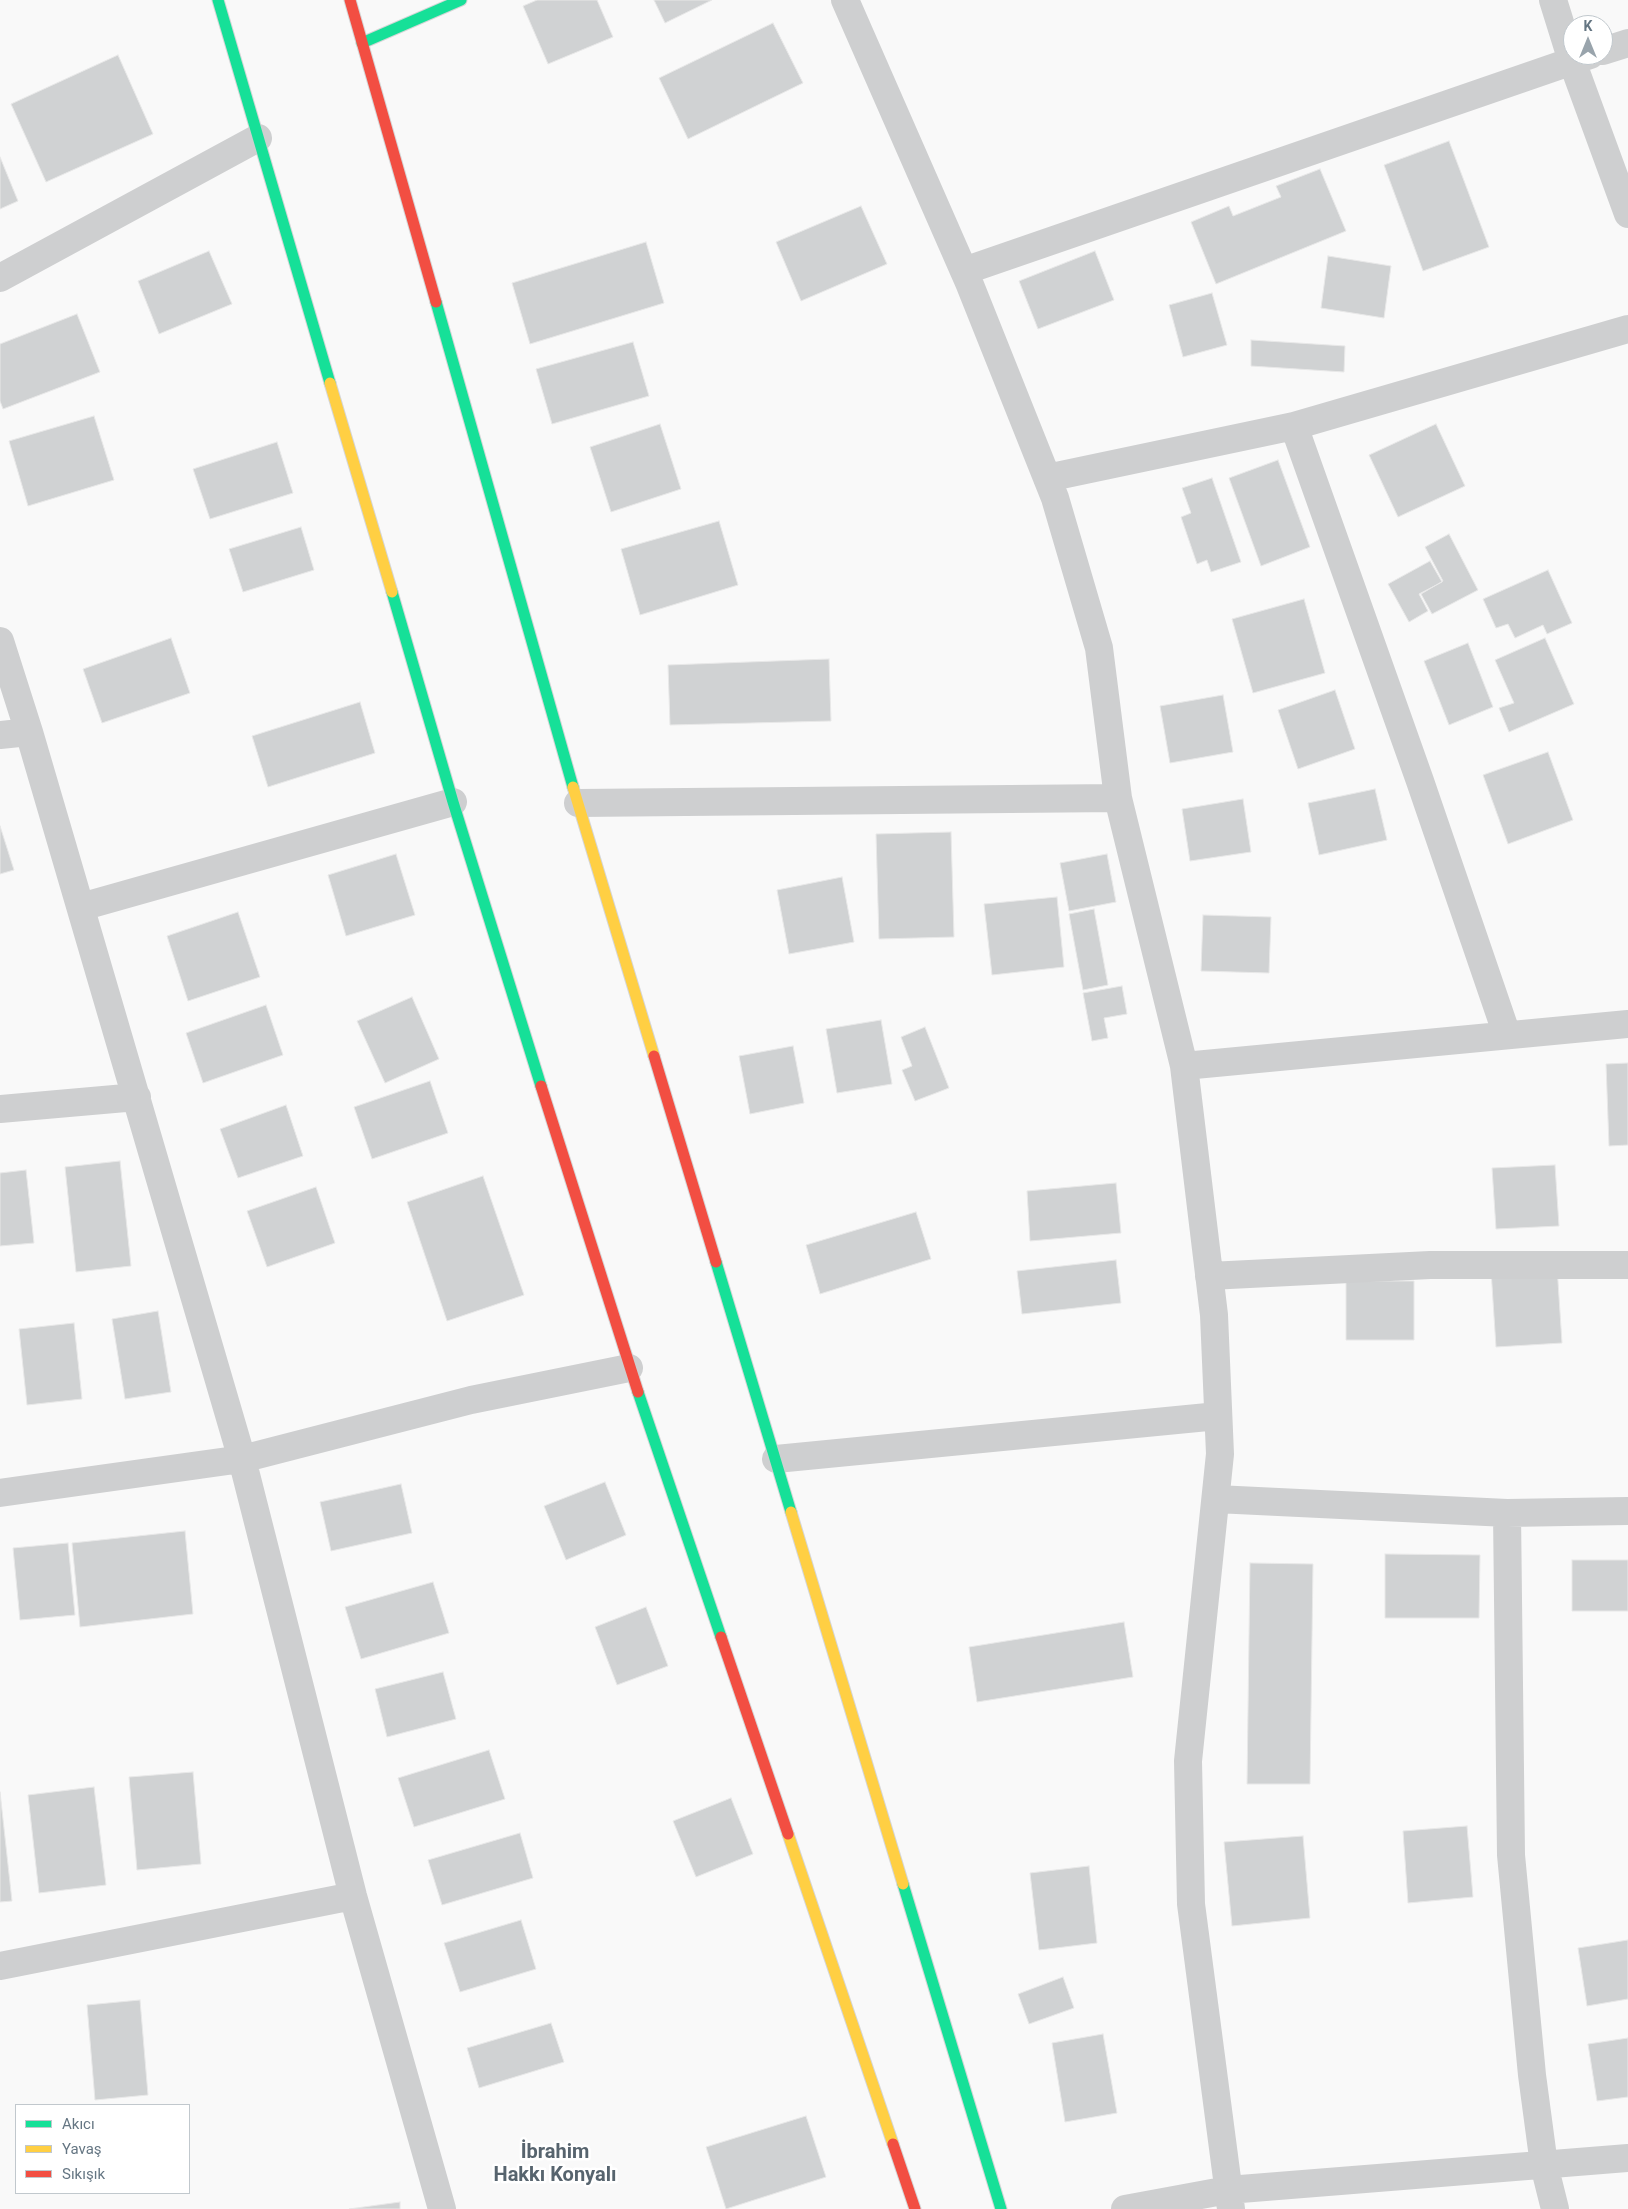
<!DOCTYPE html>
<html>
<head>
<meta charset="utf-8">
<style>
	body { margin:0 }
	#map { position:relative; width:1628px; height:2209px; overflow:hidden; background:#f9f9f9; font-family:Roboto,sans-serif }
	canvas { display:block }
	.legend { position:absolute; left:15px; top:2104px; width:175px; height:90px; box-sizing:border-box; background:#fff; border:1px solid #c1c8cd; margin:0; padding:6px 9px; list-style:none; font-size:15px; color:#657683 }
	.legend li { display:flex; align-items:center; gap:10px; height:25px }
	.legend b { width:25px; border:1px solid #c1c8cd }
	.north { position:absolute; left:1563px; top:15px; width:50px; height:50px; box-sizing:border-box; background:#fff; border:1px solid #c1c8cd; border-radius:50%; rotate:0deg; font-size:14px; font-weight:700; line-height:20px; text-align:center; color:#657683 }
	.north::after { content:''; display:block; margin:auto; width:18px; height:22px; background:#99a4ac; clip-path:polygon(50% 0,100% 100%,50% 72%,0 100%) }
</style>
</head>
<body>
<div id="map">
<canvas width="1628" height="2209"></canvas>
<ul class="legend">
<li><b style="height:6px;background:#16e098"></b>Akıcı</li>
<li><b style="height:6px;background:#ffcf43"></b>Yavaş</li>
<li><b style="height:6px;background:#f24e42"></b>Sıkışık</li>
</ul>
<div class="north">K</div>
</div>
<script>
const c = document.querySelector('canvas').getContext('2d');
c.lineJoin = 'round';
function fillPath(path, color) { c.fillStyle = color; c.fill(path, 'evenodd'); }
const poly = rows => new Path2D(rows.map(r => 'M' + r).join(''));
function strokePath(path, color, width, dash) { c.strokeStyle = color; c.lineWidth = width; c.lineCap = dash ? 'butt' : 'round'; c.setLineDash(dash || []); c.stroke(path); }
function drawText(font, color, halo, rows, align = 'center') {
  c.font = font + ' Roboto,sans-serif'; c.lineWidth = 5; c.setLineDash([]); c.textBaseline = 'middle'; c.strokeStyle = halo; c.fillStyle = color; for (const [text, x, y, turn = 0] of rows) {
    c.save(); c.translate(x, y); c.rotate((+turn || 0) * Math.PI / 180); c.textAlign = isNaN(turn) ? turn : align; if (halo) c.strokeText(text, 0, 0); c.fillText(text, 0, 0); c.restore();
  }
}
const building = poly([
	[537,0,597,0,613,37,548,64,523,6,537,0],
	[654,0,712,0,665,23,654,0],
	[773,23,803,83,688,139,659,78,773,23],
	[118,55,153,134,46,182,11,104,118,55],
	[1449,141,1489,247,1423,271,1384,165,1449,141],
	[0,157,18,201,0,209,0,157],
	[1320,169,1346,231,1216,284,1191,222,1229,206,1233,216,1281,197,1276,186,1320,169],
	[861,206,887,264,801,301,776,242,861,206],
	[646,242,664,303,530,344,512,283,646,242],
	[209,251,232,304,159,334,138,281,209,251],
	[1095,251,1114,300,1038,329,1019,281,1095,251],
	[1328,256,1391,266,1384,318,1321,308,1328,256],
	[1212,293,1227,345,1183,357,1169,305,1212,293],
	[77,314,100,372,3,409,0,401,0,344,77,314],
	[1251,340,1345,346,1344,372,1251,366,1251,340],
	[633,342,649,396,552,424,536,369,633,342],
	[94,416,114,480,28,506,9,441,94,416],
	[660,424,681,489,611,512,590,447,660,424],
	[1436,424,1465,486,1398,517,1369,455,1436,424],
	[277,442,293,493,210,519,193,469,277,442],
	[1278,460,1310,547,1261,566,1229,478,1278,460],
	[1212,478,1241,562,1211,572,1207,560,1197,564,1181,517,1191,513,1182,488,1212,478],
	[719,521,738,585,640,615,621,549,719,521],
	[301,527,314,570,243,592,229,549,301,527],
	[1449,534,1478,590,1432,614,1421,594,1443,581,1425,547,1449,534],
	[1430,561,1442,582,1419,594,1428,611,1409,622,1388,584,1430,561],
	[1548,570,1572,623,1547,634,1543,625,1515,638,1508,624,1496,628,1483,599,1548,570],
	[1304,599,1325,673,1253,693,1232,619,1304,599],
	[171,638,190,693,102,723,83,669,171,638],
	[1545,638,1574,704,1509,732,1499,708,1514,703,1495,660,1545,638],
	[1468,643,1493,707,1449,725,1424,661,1468,643],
	[829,659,831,721,670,725,668,665,829,659],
	[1335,690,1355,749,1298,769,1278,710,1335,690],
	[1223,695,1233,752,1170,763,1160,706,1223,695],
	[360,702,375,753,268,787,252,736,360,702],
	[1548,752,1573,820,1508,844,1483,775,1548,752],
	[1375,789,1387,840,1319,855,1308,803,1375,789],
	[1243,799,1251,852,1190,861,1182,809,1243,799],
	[0,826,14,870,0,874,0,826],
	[951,832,954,937,879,939,876,834,951,832],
	[396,854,415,915,346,936,328,875,396,854],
	[1107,854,1116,902,1069,911,1060,863,1107,854],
	[842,877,854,942,789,954,777,890,842,877],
	[1057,897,1064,967,992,975,984,904,1057,897],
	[1094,909,1108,985,1083,990,1069,914,1094,909],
	[238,912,260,977,188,1001,167,936,238,912],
	[1203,915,1271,917,1269,973,1201,971,1203,915],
	[1122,986,1127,1014,1104,1018,1108,1038,1092,1041,1083,993,1122,986],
	[412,997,439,1059,385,1083,357,1021,412,997],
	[266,1005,283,1055,203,1083,186,1033,266,1005],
	[881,1020,892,1084,837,1093,826,1029,881,1020],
	[925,1027,949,1088,915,1101,902,1070,912,1066,901,1037,925,1027],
	[793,1046,804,1103,750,1114,739,1056,793,1046],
	[1628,1063,1628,1145,1609,1146,1606,1064,1628,1063],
	[430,1081,448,1133,372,1159,354,1107,430,1081],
	[286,1105,303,1156,238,1178,220,1129,286,1105],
	[120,1161,131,1266,76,1272,65,1167,120,1161],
	[1555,1165,1559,1226,1496,1229,1492,1168,1555,1165],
	[26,1170,34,1243,0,1246,0,1173,26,1170],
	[483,1176,524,1295,447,1321,407,1202,483,1176],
	[1116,1183,1121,1233,1030,1241,1027,1191,1116,1183],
	[316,1187,335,1243,267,1267,247,1211,316,1187],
	[916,1212,931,1259,820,1294,806,1245,916,1212],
	[1116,1260,1121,1303,1022,1314,1017,1271,1116,1260],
	[1557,1266,1562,1343,1496,1347,1491,1270,1557,1266],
	[1346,1281,1414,1281,1414,1340,1346,1340,1346,1281],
	[158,1311,171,1392,125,1399,112,1319,158,1311],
	[74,1323,82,1399,27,1405,19,1329,74,1323],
	[605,1482,626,1535,566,1560,544,1506,605,1482],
	[401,1484,412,1533,331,1551,320,1502,401,1484],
	[185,1531,193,1614,80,1627,72,1543,185,1531],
	[68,1543,75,1615,20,1620,13,1548,68,1543],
	[1385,1554,1480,1555,1479,1618,1385,1618,1385,1554],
	[1572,1560,1628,1560,1628,1611,1572,1611,1572,1560],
	[1250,1563,1313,1564,1310,1784,1247,1784,1250,1563],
	[433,1582,449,1633,361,1659,345,1607,433,1582],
	[646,1607,668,1666,617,1685,595,1627,646,1607],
	[1124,1622,1133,1677,977,1702,969,1647,1124,1622],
	[443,1672,456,1719,387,1737,375,1689,443,1672],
	[489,1750,505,1799,414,1827,398,1778,489,1750],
	[193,1772,201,1864,137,1870,129,1777,193,1772],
	[94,1787,106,1885,39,1893,28,1795,94,1787],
	[0,1792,12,1901,0,1902,0,1792],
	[731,1798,753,1854,696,1877,673,1821,731,1798],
	[1467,1826,1473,1897,1408,1903,1403,1831,1467,1826],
	[520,1833,533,1878,442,1905,428,1860,520,1833],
	[1303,1836,1310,1918,1232,1926,1224,1842,1303,1836],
	[1089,1866,1097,1943,1039,1950,1030,1873,1089,1866],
	[521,1920,536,1969,460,1992,444,1943,521,1920],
	[1628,1940,1628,1999,1587,2006,1578,1948,1628,1940],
	[1063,1977,1074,2008,1029,2024,1018,1994,1063,1977],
	[140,2000,148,2095,95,2100,87,2005,140,2000],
	[551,2023,564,2062,479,2088,467,2048,551,2023],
	[1103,2034,1117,2113,1065,2122,1052,2043,1103,2034],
	[1628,2038,1628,2097,1597,2101,1588,2044,1628,2038],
	[806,2116,826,2177,726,2209,706,2147,806,2116],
	[400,2202,400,2209,349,2209,400,2202]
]);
const street = poly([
	[845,0,970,285,1055,498,1099,648,1118,798,1184,1066,1214,1315,1220,1454,1188,1761,1191,1904,1231,2209],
	[1553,0,1572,61,1628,214],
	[1603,51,1628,43],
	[964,271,1590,55],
	[0,278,258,138],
	[1294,426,1420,781,1507,1035],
	[1047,478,1294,426,1628,329],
	[0,641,29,732,242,1459,353,1896,442,2209],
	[0,735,29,732],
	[578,803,1118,798],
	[81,907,453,802],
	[1184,1066,1628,1024],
	[0,1109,137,1097],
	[1209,1276,1430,1265,1628,1265],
	[776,1459,1218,1416],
	[0,1493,242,1459,471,1400,629,1368],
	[1216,1499,1507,1513,1628,1511],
	[1507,1513,1511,1855,1532,2075,1544,2165,1555,2209],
	[0,1966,353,1896],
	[1125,2209,1228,2190,1628,2158]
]);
const fast = poly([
	[218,0,330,383],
	[362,43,461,0],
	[436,302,573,787],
	[392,592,453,802,541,1086],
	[716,1262,791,1512],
	[638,1392,721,1637],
	[903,1884,1001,2209]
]);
const slow = poly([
	[330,383,392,592],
	[573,787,654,1056],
	[791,1512,903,1884],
	[788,1834,893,2144]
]);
const jam = poly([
	[350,0,436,302],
	[654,1056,716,1262],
	[541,1086,638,1392],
	[721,1637,788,1834],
	[893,2144,915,2209]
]);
const districtNames = [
	["İbrahim",555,2153],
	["Hakkı Konyalı",555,2176]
];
fillPath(building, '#d0d2d3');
strokePath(building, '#e8e8e8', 1);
strokePath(fast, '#d5d6d7', 13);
strokePath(slow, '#d5d6d7', 13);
strokePath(jam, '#d5d6d7', 13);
strokePath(street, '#cecfd0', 28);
strokePath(fast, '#16e098', 11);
strokePath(slow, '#ffcf43', 11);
strokePath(jam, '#f24e42', 11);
drawText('bold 20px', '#57646e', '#fff', districtNames);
</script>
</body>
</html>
